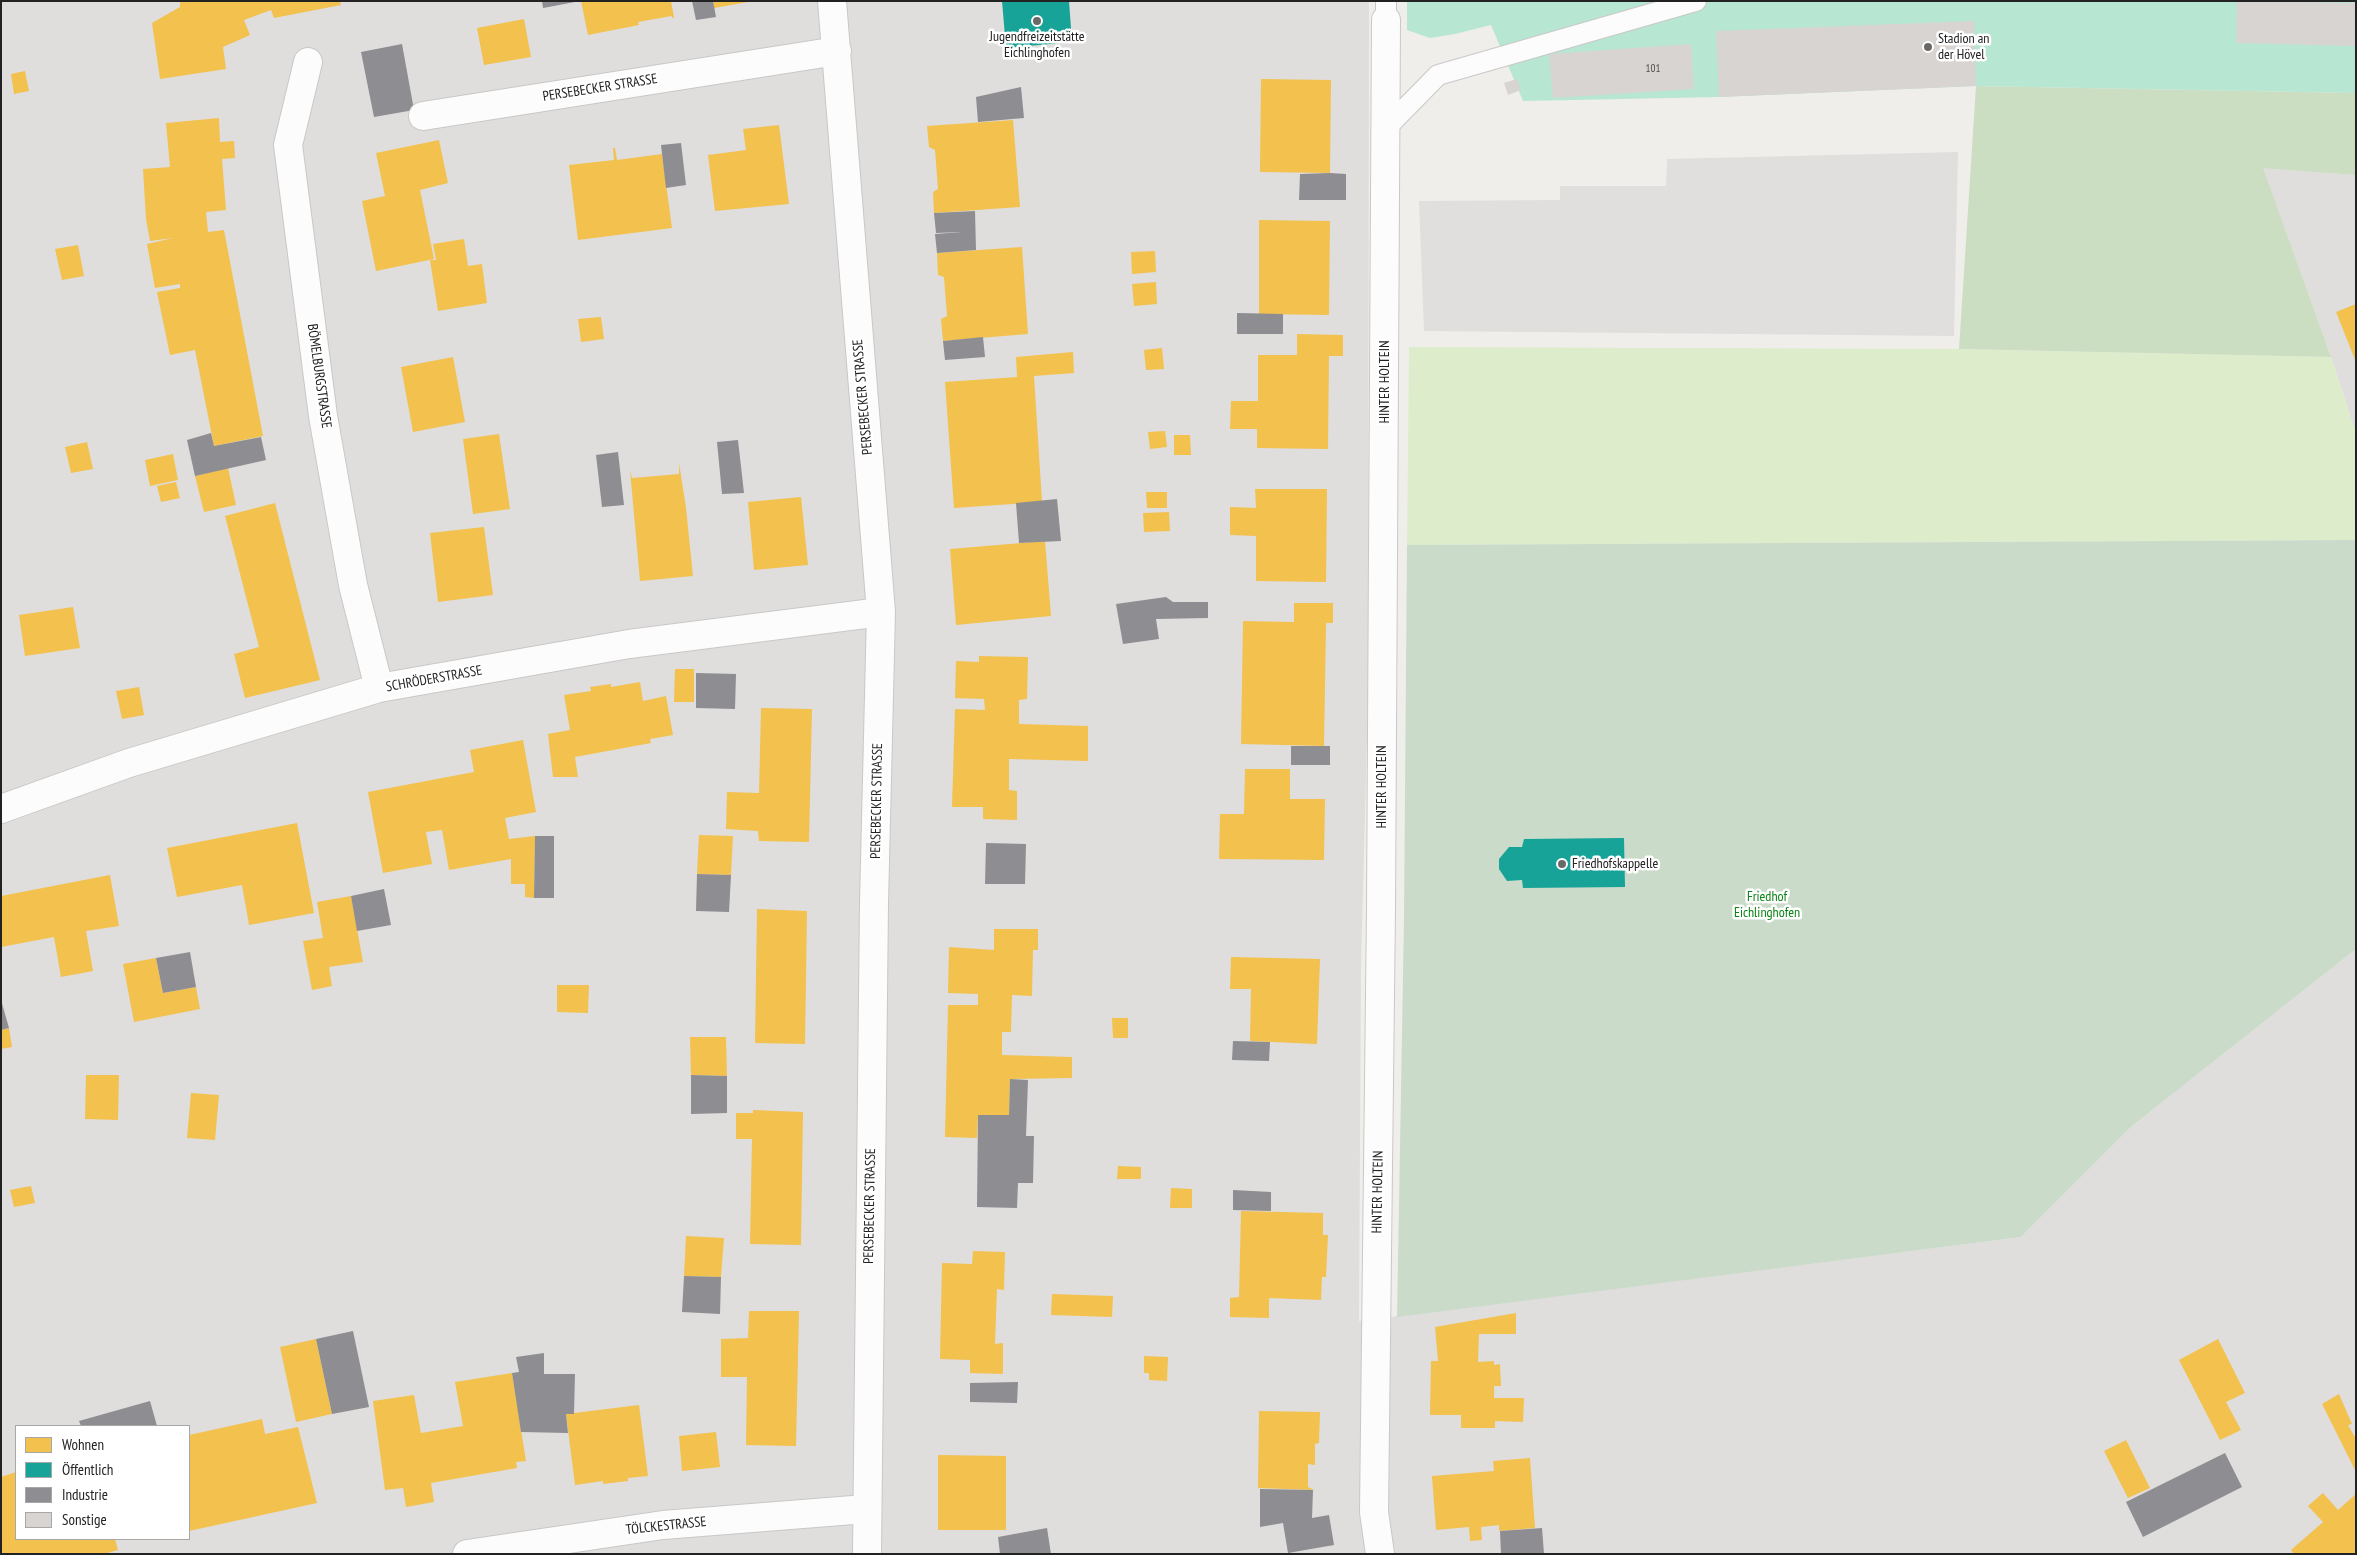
<!DOCTYPE html>
<html>
<head>
<meta charset="utf-8">
<style>
	body { margin:0 }
	#map { position:relative; width:2357px; height:1555px; overflow:hidden; background:#f0eeeb; font-family:"PT Sans Narrow",sans-serif }
	canvas { display:block }
	.frame { position:absolute; inset:0; border:2px solid #222; pointer-events:none }
	.legend { position:absolute; left:15px; top:1425px; width:175px; height:115px; box-sizing:border-box; background:#fff; border:1px solid #a7a7a7; margin:0; padding:6px 9px; list-style:none; font-size:15px; color:#222 }
	.legend li { display:flex; align-items:center; gap:10px; height:25px }
	.legend b { width:25px; border:1px solid #a7a7a7 }
</style>
</head>
<body>
<div id="map">
<canvas width="2357" height="1555"></canvas>
<div class="frame"></div>
<ul class="legend">
<li><b style="height:14px;background:#f2c14e"></b>Wohnen</li>
<li><b style="height:14px;background:#17a398"></b>Öffentlich</li>
<li><b style="height:14px;background:#8d8d92"></b>Industrie</li>
<li><b style="height:14px;background:#d7d4d2"></b>Sonstige</li>
</ul>
</div>
<script>
const c = document.querySelector('canvas').getContext('2d');
c.lineJoin = 'round';
function fillPath(path, color) { c.fillStyle = color; c.fill(path, 'evenodd'); }
const poly = rows => new Path2D(rows.map(r => 'M' + r).join(''));
function strokePath(path, color, width, dash) { c.strokeStyle = color; c.lineWidth = width; c.lineCap = dash ? 'butt' : 'round'; c.setLineDash(dash || []); c.stroke(path); }
function drawText(font, color, halo, rows, align = 'center') {
  c.font = font + ' "PT Sans Narrow",sans-serif'; c.lineWidth = 5; c.setLineDash([]); c.textBaseline = 'middle'; c.strokeStyle = halo; c.fillStyle = color; for (const [text, x, y, turn = 0] of rows) {
    c.save(); c.translate(x, y); c.rotate((+turn || 0) * Math.PI / 180); c.textAlign = isNaN(turn) ? turn : align; if (halo) c.strokeText(text, 0, 0); c.fillText(text, 0, 0); c.restore();
  }
}
const residential = poly([
	[1,1,1369,1,1368,701,1361,965,1359,1321,2021,1237,2132,1126,2356,949,2356,1554,1,1554],
	[16,1426,189,1426,189,1539,16,1539],
	[2262,167,2356,175,2356,434,2331,357]
]);
const grass = poly([
	[1409,347,1959,349,2331,357,2356,434,2356,540,1407,545]
]);
const forest = poly([
	[1976,86,2356,93,2356,175,2263,168,2331,357,1959,349]
]);
const cemetery = poly([
	[2356,540,2356,949,2132,1126,2021,1237,1397,1317,1404,918,1407,545]
]);
const pitch = poly([
	[1407,1,2356,1,2356,93,1976,86,1719,97,1523,101,1491,25,1455,34,1430,38,1407,30]
]);
const parking = poly([
	[1958,152,1954,336,1424,331,1419,201,1560,200,1560,186,1666,186,1667,159]
]);
const homes = poly([
	[180,1,340,1,341,5,274,18,271,10,244,20,250,35,223,47,226,69,160,79,152,23,180,7],
	[581,1,671,1,674,17,672,18,672,16,638,22,639,25,588,35],
	[713,1,747,1,748,2,714,8],
	[524,19,531,57,484,65,477,28],
	[25,71,29,91,14,94,11,74],
	[1261,79,1331,80,1330,173,1260,172],
	[219,118,220,142,234,141,235,158,222,159,226,210,206,212,208,232,224,230,263,436,214,446,195,350,170,355,157,292,180,288,180,284,155,288,147,244,173,238,150,241,146,219,143,169,170,167,166,123],
	[1013,120,1020,207,934,213,933,192,938,189,935,150,929,147,927,126],
	[779,125,789,204,715,211,708,155,746,150,743,129],
	[439,140,448,183,420,190,434,259,376,271,362,201,385,196,376,153],
	[613,148,615,148,617,160,662,154,672,228,578,240,569,165,614,160],
	[1259,220,1330,221,1329,315,1259,314],
	[464,239,468,266,482,264,487,303,438,311,430,260,436,260,433,244],
	[78,245,84,276,62,280,55,249],
	[1022,247,1028,334,943,341,941,319,947,316,944,277,938,275,937,253],
	[1155,251,1156,272,1132,274,1131,252],
	[1156,282,1157,304,1134,306,1132,284],
	[2356,304,2356,362,2336,312],
	[601,317,604,339,581,342,578,319],
	[1297,334,1343,335,1343,356,1329,356,1328,449,1257,448,1257,429,1230,429,1231,401,1258,401,1258,355,1297,355],
	[1162,348,1164,369,1146,370,1144,350],
	[1073,352,1074,373,1034,376,1042,502,954,508,945,382,1017,377,1016,357],
	[453,357,465,422,413,432,401,367],
	[1165,431,1167,447,1150,449,1148,432],
	[499,434,510,509,473,514,463,439],
	[1174,435,1190,435,1191,455,1174,455],
	[87,442,93,469,71,473,65,447],
	[173,454,178,480,150,486,145,460],
	[679,463,686,508,693,576,640,581,630,470,632,478,679,474],
	[228,468,236,505,204,512,195,476],
	[176,482,180,498,161,502,157,486],
	[1255,489,1327,489,1326,582,1256,581,1256,536,1230,535,1230,507,1256,508],
	[1146,492,1167,492,1167,508,1147,508],
	[801,497,808,565,754,570,748,502],
	[275,503,320,680,245,698,234,654,259,647,225,516],
	[1169,512,1170,531,1144,532,1143,513],
	[484,527,493,595,438,602,430,533],
	[1045,541,1051,616,956,625,950,549],
	[1294,603,1333,603,1333,623,1326,623,1324,746,1241,744,1243,621,1294,622],
	[73,607,80,648,25,656,19,615],
	[979,656,1028,657,1027,699,1019,700,1019,724,1088,726,1088,761,1009,759,1009,790,1017,791,1017,820,983,819,983,807,952,807,955,709,985,710,984,699,955,698,956,661,979,662],
	[675,669,694,669,694,702,674,702],
	[640,682,643,701,666,696,673,735,650,739,651,743,575,757,578,777,553,777,548,734,570,730,564,695,591,691,590,687,611,684,611,687],
	[139,687,144,715,122,719,116,691],
	[761,708,812,709,809,842,759,841,758,831,726,829,727,792,759,793],
	[523,740,536,812,505,818,509,839,535,836,534,898,525,897,525,884,511,884,511,859,449,870,442,830,426,832,432,864,383,873,368,792,474,772,470,750],
	[1245,769,1290,769,1290,799,1325,799,1324,860,1219,859,1220,814,1244,814],
	[297,823,314,913,249,925,242,885,177,897,167,848],
	[699,835,733,836,731,875,697,874],
	[110,875,119,926,86,931,93,971,61,977,54,937,1,947,1,896],
	[351,896,363,962,329,967,332,986,312,990,303,941,323,938,317,902],
	[757,909,807,911,805,1044,755,1043],
	[994,929,1038,929,1038,950,1033,950,1032,996,1012,995,1011,1032,1002,1032,1002,1055,1072,1057,1072,1078,1010,1079,1009,1115,978,1115,977,1138,945,1137,948,1005,978,1005,978,994,948,993,949,947,994,950],
	[1231,957,1320,959,1317,1044,1250,1041,1251,989,1230,989],
	[156,958,163,993,196,987,200,1009,134,1022,123,964],
	[557,985,589,985,588,1013,557,1012],
	[1112,1018,1128,1018,1128,1038,1113,1038],
	[9,1028,12,1047,1,1049,1,1030],
	[690,1037,726,1037,727,1076,691,1075],
	[86,1075,119,1075,118,1120,85,1119],
	[191,1093,219,1095,215,1140,187,1138],
	[753,1110,803,1112,801,1245,750,1244,752,1139,736,1139,736,1113,753,1113],
	[1118,1166,1141,1167,1141,1179,1117,1179],
	[31,1186,35,1203,14,1207,10,1190],
	[1171,1188,1192,1189,1192,1208,1170,1208],
	[1241,1211,1323,1213,1323,1235,1328,1235,1326,1277,1322,1277,1321,1300,1269,1298,1269,1318,1230,1317,1230,1298,1239,1297],
	[686,1236,724,1238,721,1277,684,1276],
	[973,1251,1005,1252,1004,1290,997,1289,995,1344,1003,1343,1003,1374,970,1373,970,1360,940,1359,942,1263,972,1264],
	[1052,1294,1113,1296,1112,1317,1051,1315],
	[749,1311,799,1311,796,1446,746,1445,747,1377,721,1377,721,1339,748,1338],
	[1516,1313,1516,1334,1479,1334,1478,1362,1494,1361,1494,1365,1500,1364,1501,1386,1494,1386,1494,1398,1524,1398,1523,1422,1495,1421,1495,1428,1461,1428,1461,1415,1430,1415,1431,1361,1438,1361,1435,1327],
	[316,1339,332,1414,296,1422,280,1347],
	[2218,1339,2245,1393,2226,1402,2241,1430,2220,1440,2179,1360],
	[1144,1356,1168,1357,1167,1381,1149,1380,1149,1373,1144,1373],
	[512,1373,526,1461,516,1462,517,1468,431,1483,434,1502,406,1507,403,1488,385,1490,373,1401,414,1395,421,1433,463,1426,455,1382],
	[2339,1394,2352,1424,2348,1425,2356,1439,2356,1472,2322,1404],
	[639,1405,648,1476,628,1478,628,1481,603,1484,603,1481,575,1485,566,1414],
	[1259,1411,1320,1412,1319,1443,1315,1444,1315,1465,1308,1464,1308,1487,1314,1490,1258,1488],
	[262,1419,265,1434,298,1427,317,1503,189,1531,189,1435],
	[716,1432,720,1467,682,1471,679,1436],
	[2126,1440,2150,1488,2128,1498,2104,1451],
	[938,1455,1006,1456,1006,1530,938,1530],
	[1530,1458,1535,1528,1499,1531,1499,1525,1481,1527,1482,1540,1470,1541,1469,1527,1436,1530,1432,1476,1494,1471,1493,1461],
	[16,1472,16,1539,115,1539,118,1550,104,1554,1,1554,1,1477],
	[2323,1493,2338,1510,2356,1494,2356,1554,2294,1554,2291,1550,2323,1522,2308,1506]
]);
const public = poly([
	[1002,1,1069,1,1072,42,1006,48],
	[1624,838,1625,887,1523,888,1522,880,1507,881,1499,869,1499,859,1509,847,1522,847,1524,839]
]);
const industry = poly([
	[542,1,575,1,575,2,543,8],
	[692,1,713,1,716,17,696,20],
	[402,44,414,110,374,117,361,52],
	[1021,87,1024,118,978,122,976,97],
	[681,143,686,185,666,188,661,145],
	[1330,173,1346,174,1346,200,1299,200,1300,174],
	[975,211,976,250,937,253,935,234,962,232,936,233,934,213],
	[1237,313,1283,314,1283,334,1237,334],
	[983,337,985,357,945,360,943,341],
	[211,433,214,446,261,437,266,460,195,476,187,440],
	[738,440,744,493,722,494,717,442],
	[618,452,624,505,602,507,596,455],
	[1057,499,1061,541,1019,543,1016,503],
	[1166,597,1173,602,1208,602,1208,618,1156,619,1159,639,1123,644,1116,604],
	[696,673,736,674,735,709,696,708],
	[1291,746,1330,746,1330,765,1291,765],
	[535,836,554,836,554,898,534,898],
	[986,843,1026,844,1025,884,985,884],
	[697,874,731,875,729,912,696,911],
	[384,889,391,925,357,931,351,896],
	[190,952,196,987,163,993,156,958],
	[1,1000,9,1028,1,1030],
	[1233,1041,1270,1042,1269,1061,1232,1060],
	[691,1075,727,1076,727,1113,691,1114],
	[1010,1079,1028,1080,1026,1136,1034,1136,1033,1183,1018,1183,1017,1208,977,1207,978,1115,1009,1115],
	[1233,1190,1271,1192,1271,1211,1233,1210],
	[684,1276,721,1277,720,1314,682,1312],
	[353,1331,369,1407,332,1414,316,1339],
	[544,1353,544,1374,575,1374,574,1414,566,1414,568,1433,521,1432,512,1373,519,1372,516,1357],
	[1018,1382,1017,1403,970,1402,970,1383],
	[150,1401,157,1426,81,1426,79,1421],
	[2225,1453,2242,1487,2143,1537,2126,1502],
	[1260,1489,1313,1490,1312,1518,1329,1515,1334,1545,1288,1553,1283,1523,1260,1527],
	[1047,1528,1051,1554,1000,1554,998,1537],
	[1542,1528,1544,1554,1501,1554,1500,1531]
]);
const building = poly([
	[2237,1,2356,3,2356,46,2236,43],
	[1974,21,1976,86,1719,97,1716,31],
	[1691,44,1694,89,1553,98,1549,54],
	[1517,79,1521,90,1508,95,1504,83]
]);
const service = poly([
	[1386,20,1386,1],
	[1385,129,1438,75,1696,1]
]);
const minor = poly([
	[832,1,881,612,874,903,867,1554],
	[308,62,288,145,323,416,353,585,379,688],
	[423,116,837,51],
	[1,809,129,763,379,688,629,644,881,612],
	[467,1554,663,1525,866,1509],
	[1380,1554,1374,1512,1381,909,1386,20]
]);
const markers = [
	[1037,21,5,"#6a6968"],
	[1928,47,5,"#6a6968"],
	[1562,864,5,"#6a6968"]
];
const numberNames = [
	["101",1653,69]
];
const poiNames = [
	["Jugendfreizeitstätte",1037,37,"center"],
	["Eichlinghofen",1037,53,"center"],
	["Stadion an",1938,39],
	["der Hövel",1938,55],
	["Friedhofskappelle",1572,864]
];
const streetNames = [
	["PERSEBECKER STRASSE",600,88,-9],
	["BÖMELBURGSTRASSE",319,376,82],
	["HINTER HOLTEIN",1385,382,-90],
	["PERSEBECKER STRASSE",863,397,-95],
	["SCHRÖDERSTRASSE",434,679,-10],
	["HINTER HOLTEIN",1382,787,-90],
	["PERSEBECKER STRASSE",877,801,-89],
	["HINTER HOLTEIN",1378,1192,-89],
	["PERSEBECKER STRASSE",870,1206,-89],
	["TÖLCKESTRASSE",666,1526,-6]
];
const parkNames = [
	["Friedhof",1767,897],
	["Eichlinghofen",1767,913]
];
fillPath(residential, '#dfdedc');
fillPath(grass, '#ddeccb');
fillPath(forest, '#cbdec1');
fillPath(cemetery, '#cadbca');
fillPath(pitch, '#b7e6d2');
fillPath(parking, '#e0dfde');
fillPath(homes, '#f2c14e');
fillPath(public, '#17a398');
fillPath(industry, '#8d8d92');
fillPath(building, '#d7d4d2');
strokePath(service, '#c9c8c7', 22);
strokePath(minor, '#c9c8c7', 30);
strokePath(service, '#fdfcfc', 20);
strokePath(minor, '#fdfcfc', 28);
for (const [x, y, r, color] of markers) { const dot = new Path2D(); dot.arc(x, y, r, 0, 2 * Math.PI); c.fillStyle = color; c.fill(dot); strokePath(dot, '#fff', 2); }
drawText('11px', '#4f4e4e', null, numberNames);
drawText('14px', '#222', '#fff', poiNames, 'left');
drawText('14px', '#222', '#fff', streetNames);
drawText('14px', '#0c8416', '#fff', parkNames);
</script>
</body>
</html>
